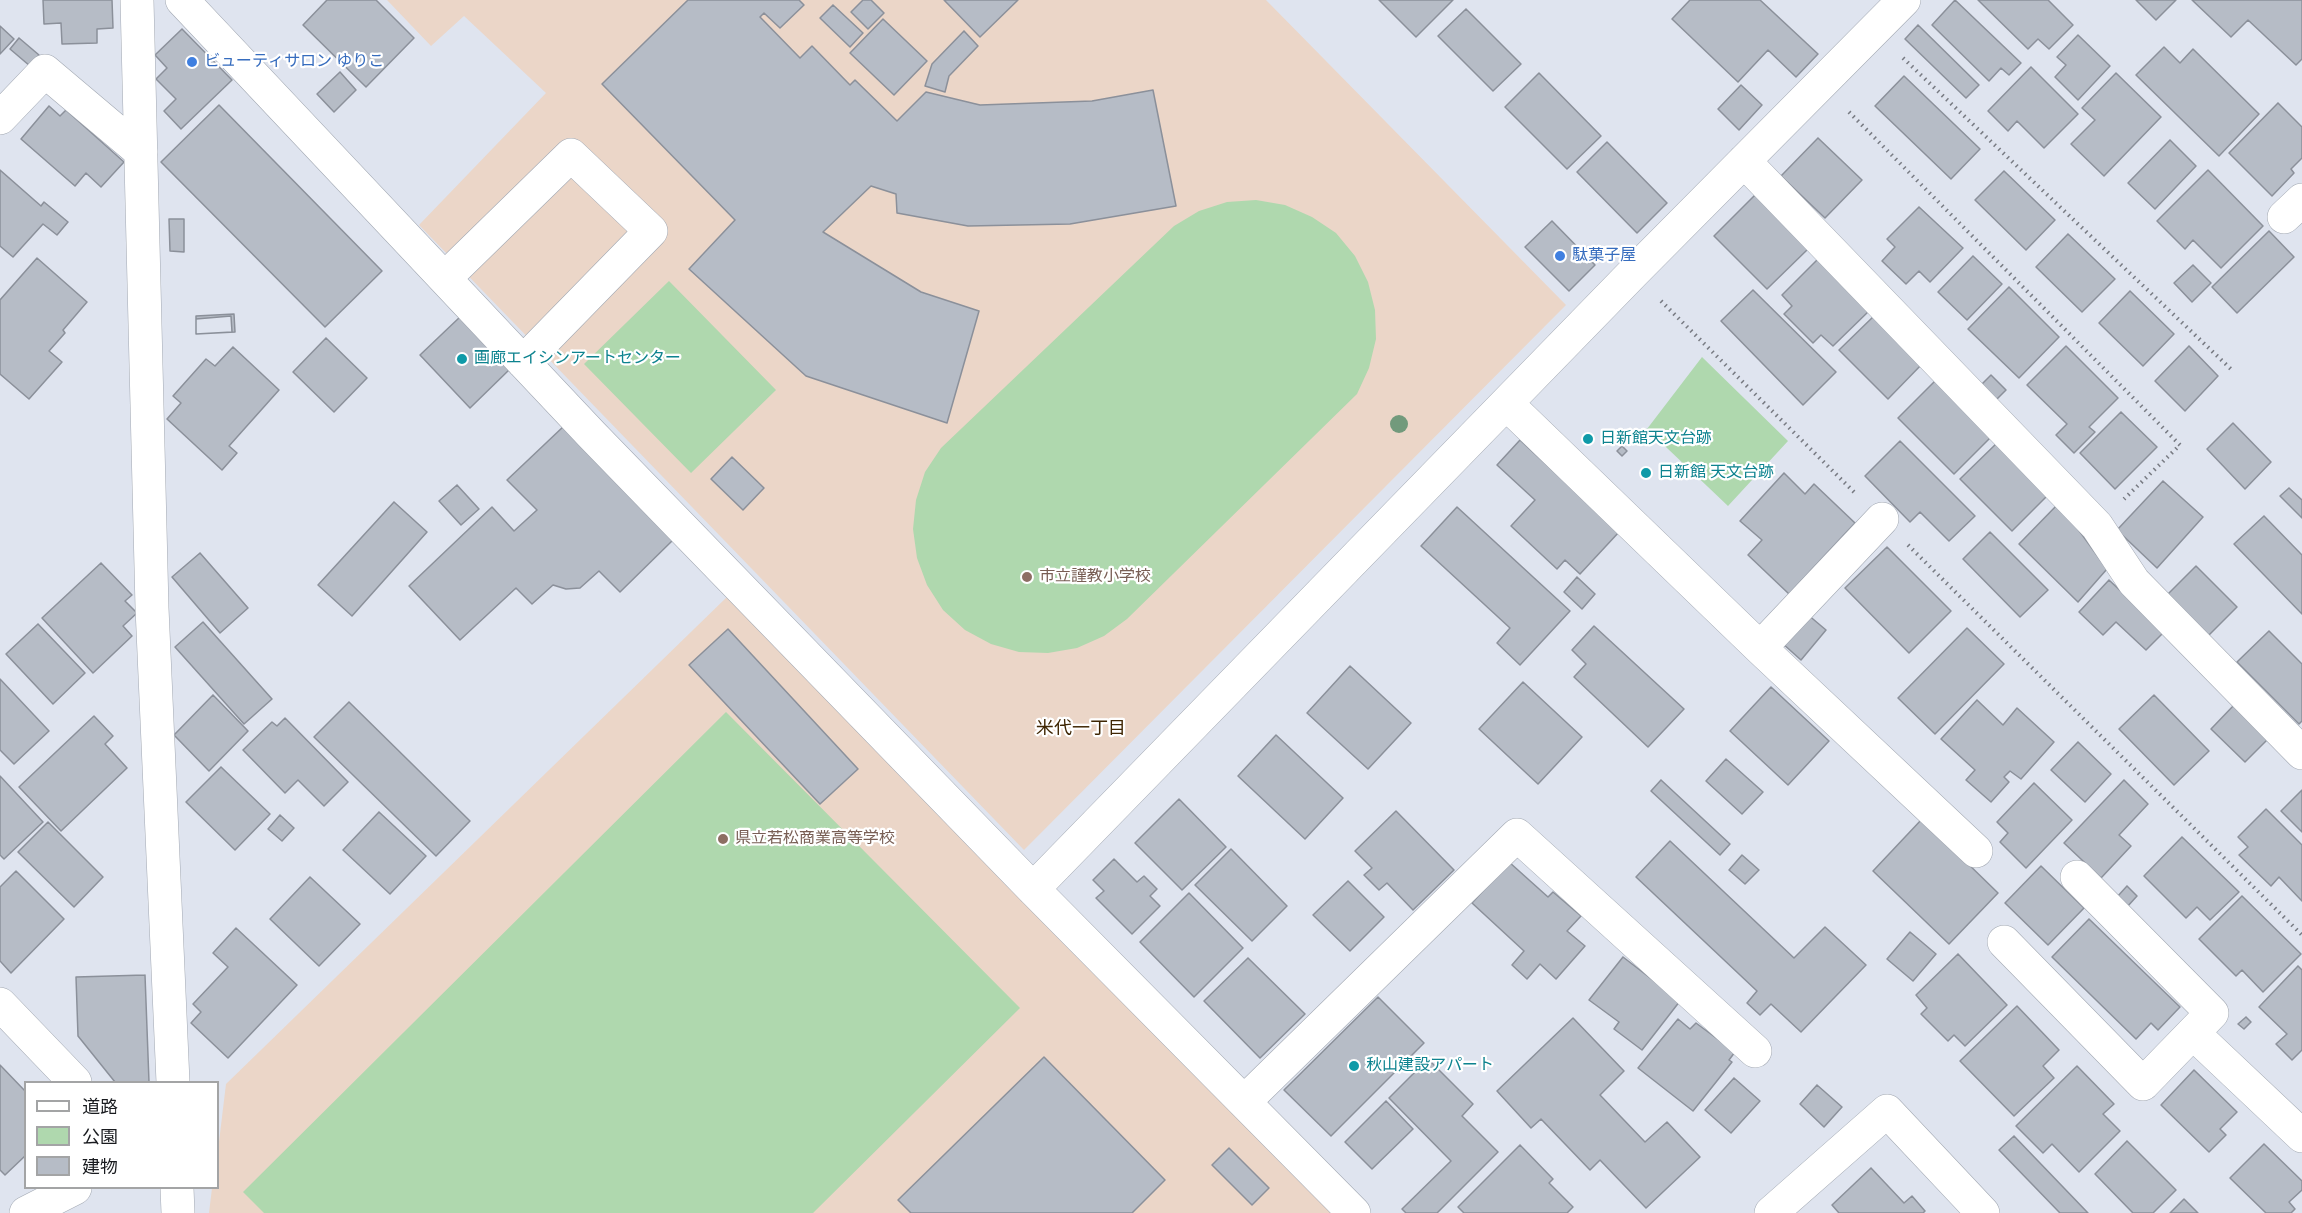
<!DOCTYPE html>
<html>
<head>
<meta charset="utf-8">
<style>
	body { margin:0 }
	#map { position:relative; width:2302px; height:1213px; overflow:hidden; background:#dfe4ef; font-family:Poppins,"Noto Sans JP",sans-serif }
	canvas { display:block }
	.legend { position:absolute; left:24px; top:1081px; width:195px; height:108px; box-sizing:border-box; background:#fff; border:2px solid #a3a4a5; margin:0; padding:8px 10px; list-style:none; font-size:18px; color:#191b1f }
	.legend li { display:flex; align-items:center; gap:12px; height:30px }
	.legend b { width:30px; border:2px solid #a3a4a5 }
</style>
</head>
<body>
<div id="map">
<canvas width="2302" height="1213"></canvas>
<ul class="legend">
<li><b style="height:8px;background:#fff"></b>道路</li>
<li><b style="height:16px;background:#afd8ae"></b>公園</li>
<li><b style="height:16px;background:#b6bcc6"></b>建物</li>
</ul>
</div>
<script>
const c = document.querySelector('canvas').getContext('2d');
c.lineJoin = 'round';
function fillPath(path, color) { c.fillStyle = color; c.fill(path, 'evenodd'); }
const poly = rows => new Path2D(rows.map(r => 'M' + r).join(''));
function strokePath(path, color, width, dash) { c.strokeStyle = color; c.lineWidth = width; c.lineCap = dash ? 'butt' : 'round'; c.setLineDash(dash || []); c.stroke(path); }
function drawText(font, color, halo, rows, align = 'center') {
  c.font = font + ' Poppins,"Noto Sans JP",sans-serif'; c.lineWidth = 4.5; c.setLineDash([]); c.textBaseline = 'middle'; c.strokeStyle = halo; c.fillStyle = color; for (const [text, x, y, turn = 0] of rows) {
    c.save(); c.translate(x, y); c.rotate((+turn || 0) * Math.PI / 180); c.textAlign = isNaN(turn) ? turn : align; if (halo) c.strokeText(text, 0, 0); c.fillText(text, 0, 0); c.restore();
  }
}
const education = poly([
	[387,0,1266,0,1566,305,1024,850,419,225,546,93,464,16,431,46],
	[729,595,1333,1213,209,1213,212,1188,218,1188,218,1150,226,1084]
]);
const green = poly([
	[1256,200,1285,205,1312,217,1336,233,1355,256,1368,282,1375,310,1376,339,1369,368,1357,394,1127,619,1104,636,1077,648,1048,653,1019,652,991,644,965,630,943,610,927,585,917,558,913,529,916,500,925,472,941,448,1174,226,1199,211,1227,202],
	[669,281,776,390,691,473,584,364],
	[1702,357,1788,441,1728,506,1647,429],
	[726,712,1020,1008,813,1213,264,1213,243,1192]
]);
const building = poly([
	[43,0,112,0,113,28,97,29,97,43,62,44,61,23,44,24,43,0],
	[327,0,376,0,414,38,366,87,303,25,327,0],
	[688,0,799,0,804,5,780,28,764,13,760,17,800,58,812,46,850,85,855,80,897,121,926,92,980,105,1092,101,1153,90,1176,206,1070,224,968,226,897,213,896,194,871,186,823,232,921,292,979,311,947,423,806,376,689,269,735,220,602,84,688,0],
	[863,0,871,0,884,13,868,29,851,12,863,0],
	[944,0,1018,0,980,37,944,0],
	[1379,0,1453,0,1416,37,1379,0],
	[1690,0,1760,0,1818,54,1796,77,1768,50,1738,82,1672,19,1690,0],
	[1955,0,2021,63,2009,75,2001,68,1989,81,1932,25,1955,0],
	[1978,0,2048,0,2073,25,2049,49,2038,39,2028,49,1978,0],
	[2136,0,2176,0,2156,20,2136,0],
	[2192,0,2302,0,2302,59,2296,65,2248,20,2231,37,2192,0],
	[833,5,863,33,850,47,820,18,833,5],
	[1466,9,1521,64,1493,91,1438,36,1466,9],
	[883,19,927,61,894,95,850,53,883,19],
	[1918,25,1979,85,1966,98,1905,39,1918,25],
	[0,26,14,39,0,54,0,26],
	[182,29,232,80,181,129,164,111,176,99,156,79,167,68,155,55,182,29],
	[964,31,978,46,949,76,945,92,925,86,932,64,964,31],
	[2078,35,2110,66,2078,100,2055,77,2066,65,2057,57,2078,35],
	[19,38,39,55,30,66,10,49,19,38],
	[2164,47,2180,63,2193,49,2259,114,2219,156,2136,75,2164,47],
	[2031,67,2078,114,2044,148,2017,121,2008,131,1988,111,2031,67],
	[340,72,356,90,334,112,317,94,340,72],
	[1539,73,1601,136,1567,169,1505,107,1539,73],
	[2116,73,2161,117,2104,176,2071,144,2095,120,2082,108,2116,73],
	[1904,76,1980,149,1951,179,1875,106,1904,76],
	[1741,85,1762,105,1739,130,1718,109,1741,85],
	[2278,103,2302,127,2302,158,2291,169,2294,173,2272,196,2229,153,2278,103],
	[219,105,382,271,325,327,161,162,219,105],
	[49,106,60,116,66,110,124,162,101,187,86,173,75,186,21,139,49,106],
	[1818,138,1862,180,1825,218,1781,176,1818,138],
	[2170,140,2196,166,2155,209,2128,183,2170,140],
	[1607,142,1667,203,1637,233,1577,172,1607,142],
	[0,170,41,206,44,202,68,222,57,235,43,224,13,257,0,246,0,170],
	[2208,170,2263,226,2221,268,2193,240,2185,249,2157,221,2208,170],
	[2004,171,2055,220,2026,250,1975,200,2004,171],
	[1755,195,1808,249,1767,289,1714,236,1755,195],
	[1919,207,1963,248,1930,282,1919,271,1906,284,1882,261,1895,247,1887,239,1919,207],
	[169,219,184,219,184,252,170,251,169,219],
	[1552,221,1595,265,1569,291,1525,247,1552,221],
	[2269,231,2294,257,2237,313,2212,287,2269,231],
	[2068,234,2115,279,2082,312,2036,267,2068,234],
	[1973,256,2002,284,1967,320,1938,292,1973,256],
	[37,258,87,302,63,330,65,333,49,351,62,362,29,399,0,374,0,300,37,258],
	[1819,258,1871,309,1833,346,1821,335,1813,343,1784,314,1792,306,1782,295,1819,258],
	[2193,265,2211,283,2192,302,2174,283,2193,265],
	[2009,287,2059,337,2019,378,1968,329,2009,287],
	[1753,290,1836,372,1803,405,1721,321,1753,290],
	[2130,291,2174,334,2143,366,2099,323,2130,291],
	[234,314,235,332,196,334,196,316,234,314],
	[1876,314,1924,362,1888,399,1839,350,1876,314],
	[231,316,232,332,196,334,196,319,231,316],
	[461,316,511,368,470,408,420,355,461,316],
	[326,338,367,378,334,412,293,372,326,338],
	[2066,346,2118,398,2089,427,2095,432,2074,453,2056,435,2067,424,2027,385,2066,346],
	[2189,346,2218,376,2185,411,2155,381,2189,346],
	[233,347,279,390,229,446,237,453,222,470,167,419,181,403,173,396,206,359,215,366,233,347],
	[1991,375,2006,390,1996,400,1981,385,1991,375],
	[1938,378,1995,433,1954,474,1898,418,1938,378],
	[2121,412,2157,447,2115,489,2080,453,2121,412],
	[2233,423,2271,462,2245,489,2207,449,2233,423],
	[565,425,674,539,620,592,599,571,580,588,566,589,553,585,532,604,516,588,460,640,409,586,492,507,514,531,537,510,507,480,565,425],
	[1520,440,1619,532,1580,574,1565,560,1557,569,1511,526,1535,500,1497,465,1520,440],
	[1900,441,1975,516,1949,541,1920,512,1910,522,1865,476,1900,441],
	[1999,441,2051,492,2012,531,1960,479,1999,441],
	[1622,446,1627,451,1622,456,1617,451,1622,446],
	[732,457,764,488,743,510,711,479,732,457],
	[1784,473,1805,494,1814,484,1855,523,1789,594,1748,555,1762,540,1740,521,1784,473],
	[2163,481,2203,517,2157,568,2117,530,2163,481],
	[457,485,479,509,461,525,439,501,457,485],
	[2289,488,2302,500,2302,518,2280,496,2289,488],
	[394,502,427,532,352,616,318,585,394,502],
	[2059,503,2107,569,2078,602,2019,544,2059,503],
	[1457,507,1570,611,1520,665,1497,643,1510,628,1421,546,1457,507],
	[2264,516,2302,555,2302,614,2234,544,2264,516],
	[1990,532,2048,590,2020,617,1963,559,1990,532],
	[1887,547,1951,611,1909,653,1845,588,1887,547],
	[200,553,248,608,220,633,172,577,200,553],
	[101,563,132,595,125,601,137,613,123,626,132,636,93,673,42,618,101,563],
	[2196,566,2237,607,2208,636,2167,595,2196,566],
	[1577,577,1595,594,1582,609,1564,592,1577,577],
	[2109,580,2164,632,2146,650,2116,622,2103,635,2079,612,2109,580],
	[1807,614,1826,630,1801,660,1782,643,1807,614],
	[203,622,272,699,244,724,175,647,203,622],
	[38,624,85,673,53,704,6,654,38,624],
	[1594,626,1684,709,1648,747,1574,677,1586,664,1572,650,1594,626],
	[1967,628,2004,664,1935,734,1898,698,1967,628],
	[728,629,858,769,820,804,689,665,728,629],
	[2269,631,2302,664,2302,721,2299,724,2237,662,2269,631],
	[1350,666,1411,723,1368,769,1307,713,1350,666],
	[0,679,49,731,14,764,0,750,0,679],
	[1523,682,1582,737,1538,784,1479,729,1523,682],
	[1771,687,1829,741,1788,785,1730,731,1771,687],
	[213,695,248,731,209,771,174,735,213,695],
	[2154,695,2209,751,2174,785,2119,729,2154,695],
	[1977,700,2003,725,2017,708,2054,742,2021,779,2010,771,2004,777,2009,782,1991,802,1966,780,1975,770,1941,739,1977,700],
	[349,702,470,821,436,856,314,737,349,702],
	[2235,704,2269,738,2245,762,2211,729,2235,704],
	[94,716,113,736,105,744,127,768,61,831,19,787,94,716],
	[285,718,348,782,324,806,298,780,285,793,243,750,272,722,277,726,285,718],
	[1276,735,1343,798,1305,839,1238,776,1276,735],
	[2078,742,2111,774,2085,802,2051,770,2078,742],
	[1726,759,1763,792,1742,814,1706,781,1726,759],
	[221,767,270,814,235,850,186,802,221,767],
	[0,776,43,822,4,859,0,855,0,776],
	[1661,780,1730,844,1720,855,1651,791,1661,780],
	[2124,780,2148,804,2119,835,2131,846,2101,878,2064,843,2124,780],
	[2034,783,2072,820,2026,868,2000,842,2008,833,1997,822,2034,783],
	[2302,790,2302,832,2281,811,2302,790],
	[1179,799,1226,847,1182,890,1135,843,1179,799],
	[2266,809,2302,845,2302,901,2279,877,2271,886,2239,855,2248,847,2238,837,2266,809],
	[1396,811,1454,870,1413,910,1387,883,1379,890,1364,875,1372,868,1355,851,1396,811],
	[379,812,426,856,390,894,343,850,379,812],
	[280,815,294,828,282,841,268,829,280,815],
	[1922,819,1998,893,1949,944,1873,871,1922,819],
	[48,822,103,877,74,907,18,852,48,822],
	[2182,837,2239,892,2210,920,2197,907,2186,918,2144,876,2182,837],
	[1670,841,1794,958,1825,927,1866,965,1801,1032,1771,1004,1760,1015,1747,1003,1757,991,1636,877,1670,841],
	[1231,849,1287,906,1252,941,1195,885,1231,849],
	[1742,855,1759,870,1745,884,1729,870,1742,855],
	[1114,859,1137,882,1144,876,1157,889,1150,896,1160,906,1132,934,1096,898,1104,891,1093,880,1114,859],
	[1509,862,1548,897,1553,892,1581,916,1567,931,1585,946,1556,979,1540,964,1527,979,1512,965,1524,951,1472,903,1509,862],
	[2041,866,2084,908,2048,945,2005,903,2041,866],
	[16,871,64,919,11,973,0,961,0,887,16,871],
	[310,877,360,924,319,966,270,919,310,877],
	[1348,881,1384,917,1350,951,1313,915,1348,881],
	[2127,886,2137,896,2127,907,2117,897,2127,886],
	[1189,893,1243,948,1194,997,1140,942,1189,893],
	[2242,896,2301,954,2263,992,2242,970,2236,976,2199,939,2242,896],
	[2089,919,2180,1007,2158,1030,2151,1023,2136,1039,2052,957,2089,919],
	[236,928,297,985,228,1058,191,1023,201,1012,193,1004,228,967,213,953,236,928],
	[1910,932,1936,954,1913,981,1887,959,1910,932],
	[1958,954,2007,1005,1965,1046,1954,1035,1948,1041,1921,1014,1927,1008,1916,995,1958,954],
	[1623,957,1680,1001,1642,1050,1614,1029,1619,1022,1589,1000,1623,957],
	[1248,958,1305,1014,1260,1058,1204,1001,1248,958],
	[2298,966,2302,970,2302,1050,2292,1060,2276,1044,2287,1034,2259,1007,2298,966],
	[145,975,149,1082,115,1082,78,1036,76,977,145,975],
	[1378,997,1424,1043,1331,1136,1284,1090,1378,997],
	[2017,1006,2059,1050,2043,1066,2054,1078,2014,1116,1960,1061,2017,1006],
	[2246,1017,2251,1022,2244,1029,2238,1024,2246,1017],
	[1573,1018,1624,1071,1600,1095,1645,1142,1667,1122,1700,1157,1646,1208,1600,1160,1590,1170,1541,1119,1531,1128,1497,1091,1573,1018],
	[1678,1019,1690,1029,1696,1023,1735,1052,1729,1060,1732,1062,1693,1111,1638,1068,1678,1019],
	[1044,1057,1165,1180,1132,1213,911,1213,898,1200,1044,1057],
	[1428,1059,1473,1104,1462,1116,1498,1152,1437,1213,1406,1213,1402,1209,1451,1161,1389,1098,1428,1059],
	[0,1065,26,1092,26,1155,5,1175,0,1170,0,1065],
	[2077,1066,2114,1104,2103,1114,2120,1131,2079,1172,2052,1144,2043,1153,2016,1126,2077,1066],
	[2194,1070,2237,1112,2220,1129,2226,1135,2209,1152,2161,1105,2194,1070],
	[1734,1078,1760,1101,1731,1133,1705,1110,1734,1078],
	[1817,1085,1842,1107,1824,1127,1800,1104,1817,1085],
	[1386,1101,1413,1129,1372,1169,1345,1142,1386,1101],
	[2014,1136,2088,1213,2060,1213,1999,1150,2014,1136],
	[2127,1141,2176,1190,2153,1213,2133,1213,2095,1174,2127,1141],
	[2264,1144,2302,1181,2302,1190,2289,1202,2295,1209,2291,1213,2266,1213,2230,1178,2264,1144],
	[1520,1145,1553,1179,1549,1183,1573,1207,1567,1213,1464,1213,1458,1207,1520,1145],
	[1229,1148,1269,1188,1252,1205,1212,1165,1229,1148],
	[1871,1168,1904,1203,1912,1196,1925,1211,1923,1213,1839,1213,1832,1205,1871,1168],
	[2184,1199,2198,1213,2170,1213,2184,1199]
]);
const path = poly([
	[1903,58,2233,371],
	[1849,112,2180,445,2124,499],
	[1661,301,1854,492],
	[1908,545,2302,935]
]);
const minor = poly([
	[137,0,152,608,173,1082],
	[182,0,592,435,1033,889,1354,1213],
	[0,118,45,71,141,152],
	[1744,161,2097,526,2134,582,2302,753],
	[2284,217,2302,200],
	[445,278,571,155,651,231,523,362],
	[1507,404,1760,648,1976,851],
	[1760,648,1882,519],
	[1033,889,1633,273,1904,0],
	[2004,942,2143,1084,2212,1013,2077,877],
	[0,1004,75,1082],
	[2194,1034,2302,1136],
	[1244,1102,1517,835,1755,1051],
	[177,1188,178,1213],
	[26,1213,75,1188],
	[1771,1213,1887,1111,1983,1213]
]);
const trees = [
	[1399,424]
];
const markers = [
	[192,62,6,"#3f7fe0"],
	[1560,256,6,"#3f7fe0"],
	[462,359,6,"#0f9aa8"],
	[1588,439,6,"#0f9aa8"],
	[1646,473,6,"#0f9aa8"],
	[1027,577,6,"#8d6e63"],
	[723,839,6,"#8d6e63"],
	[1354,1066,6,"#0f9aa8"]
];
const shopNames = [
	["ビューティサロン ゆりこ",204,62],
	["駄菓子屋",1572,256]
];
const cultureNames = [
	["画廊エイシンアートセンター",474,359],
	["日新館天文台跡",1600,439],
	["日新館 天文台跡",1658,473],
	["秋山建設アパート",1366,1066]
];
const educationNames = [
	["市立謹教小学校",1039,577],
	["県立若松商業高等学校",735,839]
];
const neighbourhoodNames = [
	["米代一丁目",1081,729]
];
fillPath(education, '#ebd6c8');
fillPath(green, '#afd8ae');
fillPath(building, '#b6bcc6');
strokePath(building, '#8b909a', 1.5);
strokePath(minor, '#a2a8b2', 34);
strokePath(path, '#787b83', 4, [1.5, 4.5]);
strokePath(minor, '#fff', 33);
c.fillStyle = '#729a7c';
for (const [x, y] of trees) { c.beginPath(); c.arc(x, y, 9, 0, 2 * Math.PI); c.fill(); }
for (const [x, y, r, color] of markers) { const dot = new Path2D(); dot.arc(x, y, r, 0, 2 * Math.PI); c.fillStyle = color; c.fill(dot); strokePath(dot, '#fff', 2); }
drawText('16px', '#366cbe', '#fff', shopNames, 'left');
drawText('16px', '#0d838f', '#fff', cultureNames, 'left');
drawText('16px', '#785e54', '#fff', educationNames, 'left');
drawText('18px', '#3f2603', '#fff', neighbourhoodNames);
</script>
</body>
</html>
